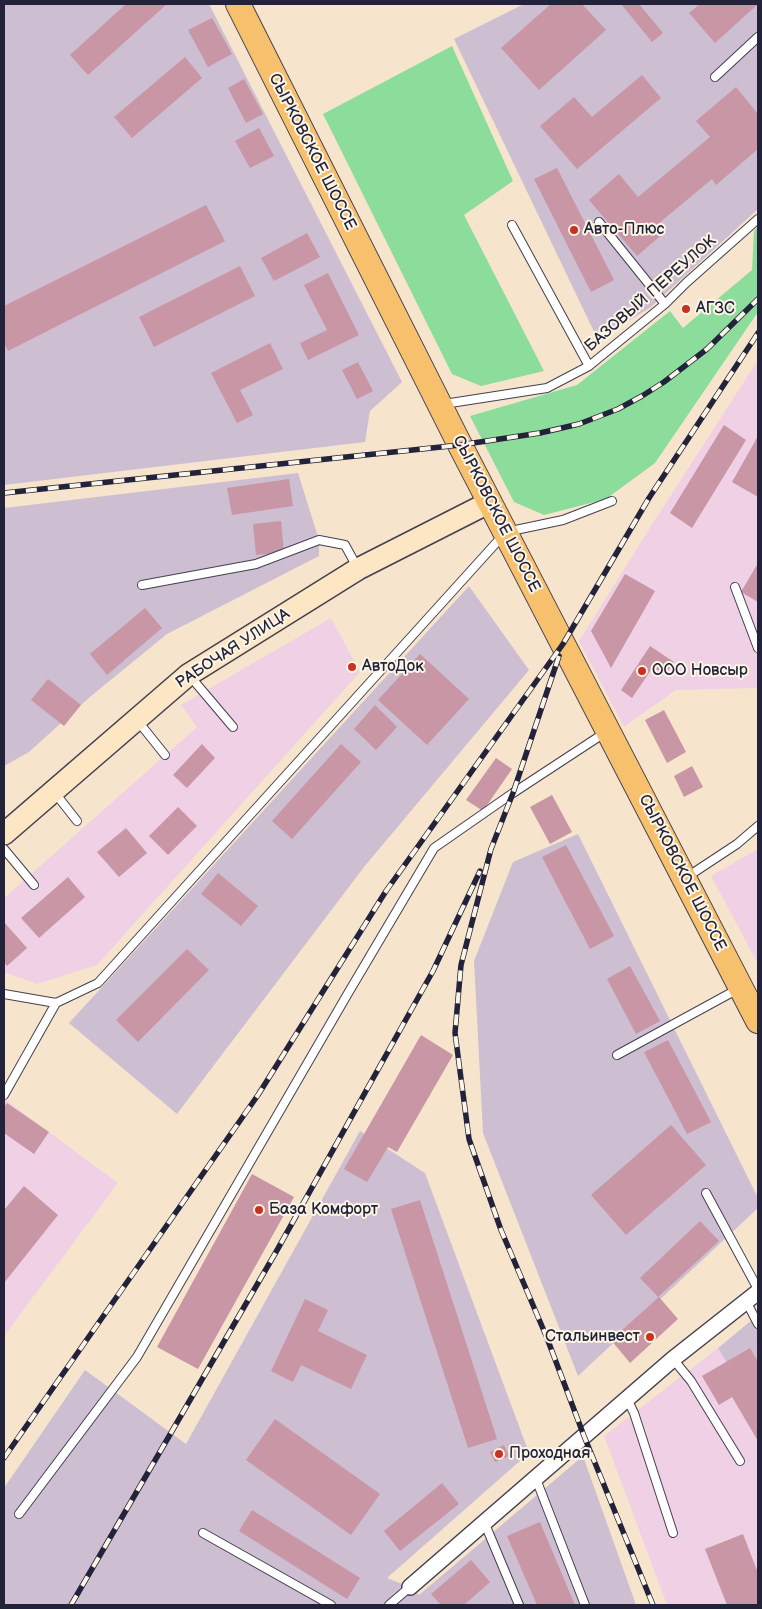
<!DOCTYPE html>
<html>
<head>
<meta charset="utf-8">
<style>
	body { margin:0 }
	#map { position:relative; width:762px; height:1609px; overflow:hidden; background:#f6e5cc; font-family:"Balsamiq Sans",sans-serif }
	canvas { display:block }
	.frame { position:absolute; inset:0; border:5px solid #22223b; pointer-events:none }
</style>
</head>
<body>
<div id="map">
<canvas width="762" height="1609"></canvas>
<div class="frame"></div>
</div>
<script>
const c = document.querySelector('canvas').getContext('2d');
c.lineJoin = 'round';
function fillPath(path, color) { c.fillStyle = color; c.fill(path, 'evenodd'); }
const poly = rows => new Path2D(rows.map(r => 'M' + r).join(''));
function strokePath(path, color, width, dash) { c.strokeStyle = color; c.lineWidth = width; c.lineCap = dash ? 'butt' : 'round'; c.setLineDash(dash || []); c.stroke(path); }
function drawText(font, color, halo, rows, align = 'center') {
  c.font = font + ' "Balsamiq Sans",sans-serif'; c.lineWidth = 4; c.setLineDash([]); c.textBaseline = 'middle'; c.strokeStyle = halo; c.fillStyle = color; for (const [text, x, y, turn = 0] of rows) {
    c.save(); c.translate(x, y); c.rotate((+turn || 0) * Math.PI / 180); c.textAlign = isNaN(turn) ? turn : align; if (halo) c.strokeText(text, 0, 0); c.fillText(text, 0, 0); c.restore();
  }
}
const built = poly([
	[758,360,758,688,676,690,624,727,579,641,653,523],
	[331,618,360,672,97,965,37,984,4,972,4,898,197,727,181,705],
	[758,849,758,964,711,876],
	[4,1099,118,1183,4,1336],
	[718,1348,758,1414,758,1605,667,1605,604,1436]
]);
const industrial = poly([
	[4,4,209,4,402,382,370,411,365,442,4,485],
	[524,4,758,4,758,209,651,307,598,340,454,39],
	[298,473,319,540,319,556,167,634,91,696,29,752,4,766,4,508],
	[469,586,529,670,364,867,177,1114,69,1023],
	[578,834,758,1198,758,1208,578,1376,483,1133,474,961,513,862],
	[360,1131,425,1173,529,1453,387,1578,410,1587,419,1595,583,1456,636,1605,4,1605,4,1488,85,1370,186,1444],
	[758,1315,758,1414,718,1348]
]);
const green = poly([
	[452,46,513,181,464,215,544,371,481,386,452,374,323,114],
	[758,227,758,312,655,463,606,499,544,515,514,502,470,416,577,385,670,311,683,328,752,270,754,231]
]);
const building = poly([
	[126,4,167,4,88,75,70,55],
	[551,4,582,4,606,30,539,90,501,48],
	[621,4,639,4,663,33,652,42],
	[700,4,758,4,715,43,689,13],
	[212,18,232,54,208,67,188,30],
	[185,57,202,78,132,138,114,117],
	[642,75,661,98,577,169,540,126,574,97,592,117],
	[244,79,263,114,246,123,228,88],
	[736,87,758,114,758,149,716,185,712,179,658,224,665,232,637,256,589,200,619,174,638,197,710,137,696,121],
	[259,128,274,156,250,168,235,141],
	[557,168,614,280,591,292,534,179],
	[206,205,225,241,8,351,4,343,4,306],
	[307,233,320,257,274,281,261,258],
	[240,266,255,296,154,347,139,317],
	[328,273,359,335,308,360,300,343,327,330,304,285],
	[270,343,283,369,240,390,253,415,237,423,211,373],
	[358,362,373,391,357,399,342,370],
	[724,425,746,440,692,528,670,513],
	[758,436,758,497,732,482],
	[289,479,293,506,232,515,227,488],
	[281,521,284,552,256,555,253,524],
	[758,563,758,602,741,592],
	[625,574,655,591,611,668,591,631],
	[145,608,162,628,107,675,90,654],
	[650,646,674,662,665,675,653,667,632,698,621,690],
	[420,654,469,699,427,745,378,700],
	[48,679,81,705,64,726,31,700],
	[375,705,397,727,376,750,354,729],
	[664,710,686,752,667,763,645,720],
	[202,744,215,758,187,788,173,775],
	[341,744,361,762,292,839,272,821],
	[496,758,512,769,483,811,466,800],
	[692,766,703,787,684,797,674,776],
	[552,795,572,832,550,844,530,807],
	[178,807,197,826,168,855,149,836],
	[126,828,147,853,119,877,97,852],
	[566,845,614,936,590,949,542,857],
	[218,873,258,906,241,926,201,894],
	[68,877,85,897,39,938,21,918],
	[4,922,27,948,7,966,4,962],
	[187,949,209,970,138,1042,116,1020],
	[630,966,660,1021,636,1034,607,979],
	[421,1035,453,1055,397,1152,388,1147,367,1182,344,1169],
	[668,1040,711,1122,687,1134,644,1052],
	[7,1103,49,1132,34,1154,4,1133,4,1107],
	[671,1125,706,1165,626,1235,591,1195],
	[252,1174,294,1197,198,1369,157,1347],
	[24,1186,58,1215,4,1283,4,1210],
	[420,1200,497,1439,468,1448,391,1209],
	[700,1221,719,1241,658,1297,640,1278],
	[659,1297,678,1319,630,1363,611,1340],
	[305,1299,328,1310,318,1331,367,1355,351,1389,301,1365,293,1382,271,1371],
	[750,1348,758,1362,758,1441,732,1397,719,1405,702,1376],
	[275,1419,380,1494,351,1535,246,1460],
	[504,1445,509,1456,495,1462,490,1452],
	[442,1483,459,1504,400,1551,384,1531],
	[252,1510,360,1578,347,1599,239,1531],
	[540,1522,575,1605,537,1605,507,1536],
	[743,1534,758,1573,758,1605,727,1605,705,1549],
	[471,1560,490,1582,464,1605,441,1605,431,1594]
]);
const service = poly([
	[715,77,758,37],
	[599,222,665,304],
	[512,225,589,366],
	[444,404,547,388,589,366,665,304,686,283,758,219],
	[142,585,256,564,319,540,345,545,357,567],
	[735,587,758,648],
	[189,675,233,727],
	[137,720,165,755],
	[55,793,77,821],
	[4,849,34,885],
	[687,877,737,844,758,826],
	[4,994,56,1003,98,983,506,532,563,520,612,501],
	[617,1055,738,989],
	[4,1095,56,1003],
	[706,1193,758,1289],
	[746,1301,758,1324],
	[673,1359,691,1381,740,1461],
	[627,1399,634,1413,673,1533],
	[536,1479,585,1605],
	[19,1514,137,1357,347,995,434,848,513,793,606,732],
	[485,1524,519,1605],
	[203,1533,331,1605],
	[389,1605,410,1587]
]);
const minor = poly([
	[410,1587,673,1359,758,1292]
]);
const secondary = poly([
	[4,834,188,675,358,569,490,502]
]);
const primary = poly([
	[238,4,460,445,758,1021]
]);
const rail = poly([
	[4,493,460,445,540,433,579,424,618,409,642,396,664,382,707,349,758,299],
	[559,656,513,793,491,849,461,965,455,1033,469,1139,501,1230,547,1338,584,1436,653,1605],
	[4,1458,258,1095,386,891,563,644,649,498,758,333],
	[71,1605,276,1252,433,971,480,871]
]);
const markers = [
	[574,230,5,"#c8321e"],
	[686,309,5,"#c8321e"],
	[352,667,5,"#c8321e"],
	[642,671,5,"#c8321e"],
	[259,1210,5,"#c8321e"],
	[650,1337,5,"#c8321e"],
	[499,1454,5,"#c8321e"]
];
const streetNames = [
	["СЫРКОВСКОЕ ШОССЕ",312,152,63],
	["БАЗОВЫЙ ПЕРЕУЛОК",651,294,-41],
	["СЫРКОВСКОЕ ШОССЕ",496,514,63],
	["РАБОЧАЯ УЛИЦА",233,649,-33],
	["СЫРКОВСКОЕ ШОССЕ",682,873,63]
];
const poiNames = [
	["Авто-Плюс",584,230],
	["АГЗС",696,309],
	["АвтоДок",362,667],
	["ООО Новсыр",652,671],
	["База Комфорт",269,1210],
	["Стальинвест",640,1337,"right"],
	["Проходная",509,1454]
];
fillPath(built, '#f0d0e5');
fillPath(industrial, '#cebed2');
fillPath(green, '#8cdc9b');
fillPath(building, '#c896a4');
strokePath(service, '#423f51', 10);
strokePath(minor, '#423f51', 18);
strokePath(secondary, '#423f51', 24);
strokePath(primary, '#423f51', 26);
strokePath(service, '#fff', 8);
strokePath(minor, '#fff', 15);
strokePath(secondary, '#fce6c4', 21);
strokePath(primary, '#f7c06c', 24);
strokePath(rail, '#22223b', 5.5);
strokePath(rail, '#fcf5e5', 4, [11]);
for (const [x, y, r, color] of markers) { const dot = new Path2D(); dot.arc(x, y, r, 0, 2 * Math.PI); c.fillStyle = color; c.fill(dot); strokePath(dot, '#fcf5e5', 2); }
drawText('16px', '#22223b', '#fcf5e5', streetNames);
drawText('16px', '#22223b', '#fcf5e5', poiNames, 'left');
</script>
</body>
</html>
